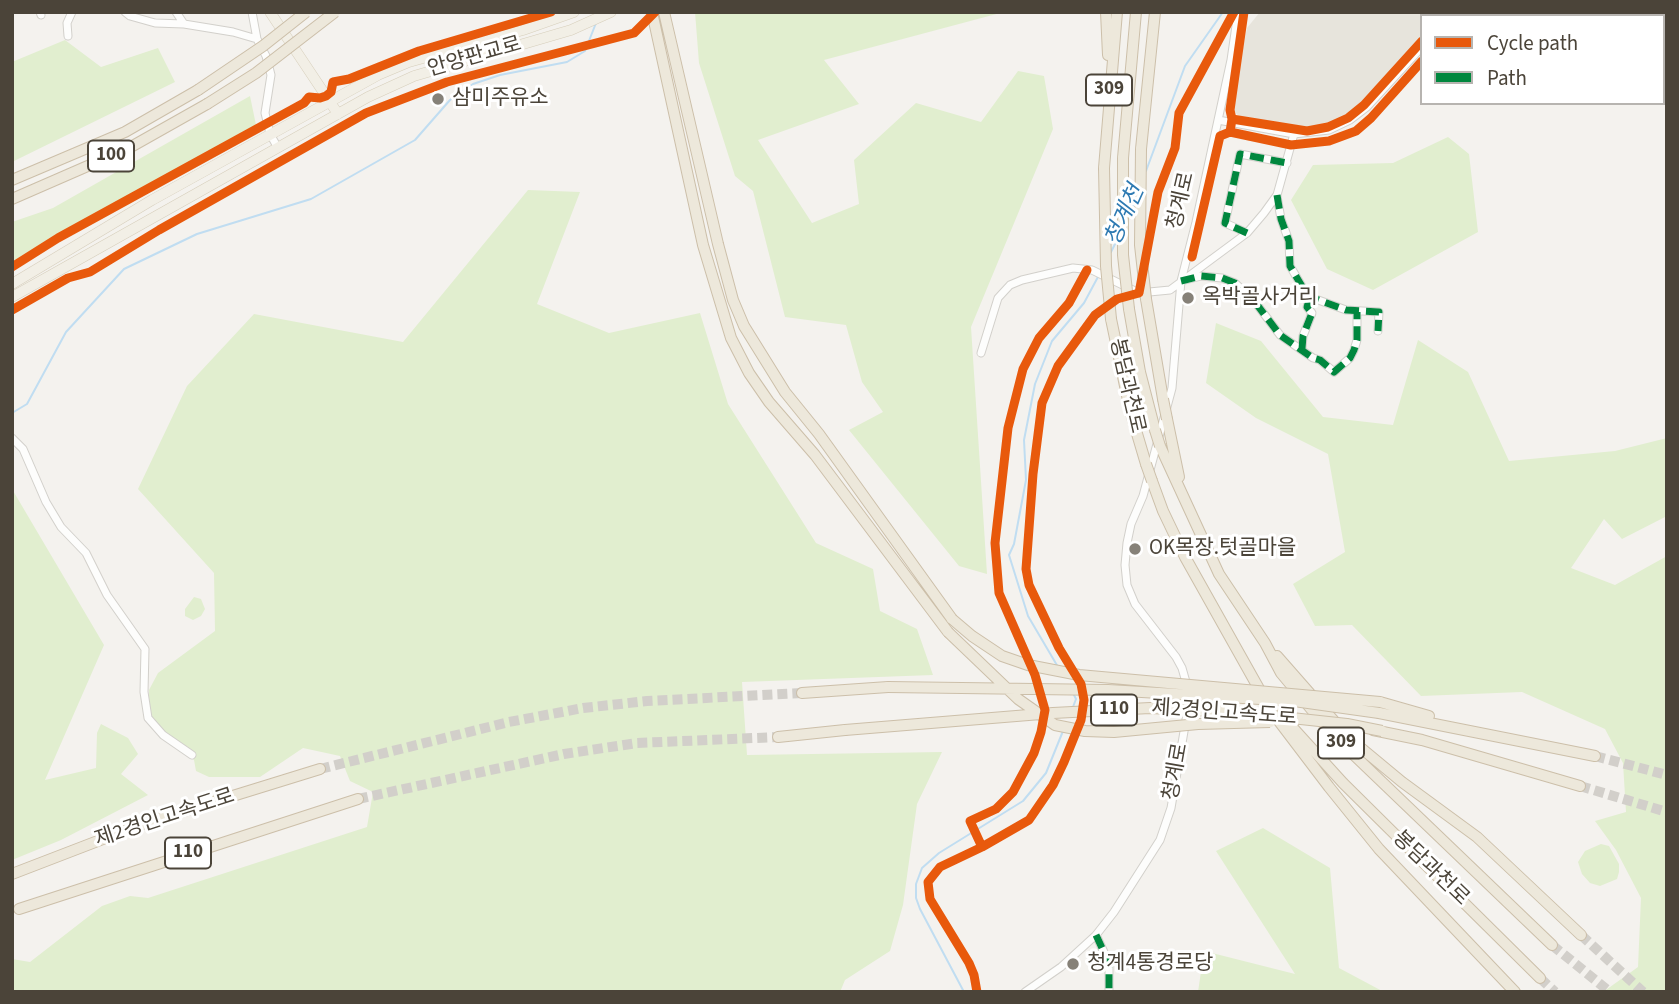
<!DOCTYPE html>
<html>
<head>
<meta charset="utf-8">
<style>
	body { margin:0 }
	#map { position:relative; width:1679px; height:1004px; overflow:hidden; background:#f4f2ee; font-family:"Source Sans 3",sans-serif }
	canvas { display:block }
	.frame { position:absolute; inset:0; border:14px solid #4b4439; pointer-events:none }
	.legend { position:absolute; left:1420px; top:14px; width:245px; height:91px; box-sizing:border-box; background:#fff; border:2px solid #b7b4b0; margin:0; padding:9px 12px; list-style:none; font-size:21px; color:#4b4439 }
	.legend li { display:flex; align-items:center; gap:14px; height:35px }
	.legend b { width:35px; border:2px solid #b7b4b0 }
</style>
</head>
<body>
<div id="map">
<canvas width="1679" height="1004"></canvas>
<div class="frame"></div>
<ul class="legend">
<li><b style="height:9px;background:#e8590c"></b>Cycle path</li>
<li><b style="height:9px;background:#00873e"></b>Path</li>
</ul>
</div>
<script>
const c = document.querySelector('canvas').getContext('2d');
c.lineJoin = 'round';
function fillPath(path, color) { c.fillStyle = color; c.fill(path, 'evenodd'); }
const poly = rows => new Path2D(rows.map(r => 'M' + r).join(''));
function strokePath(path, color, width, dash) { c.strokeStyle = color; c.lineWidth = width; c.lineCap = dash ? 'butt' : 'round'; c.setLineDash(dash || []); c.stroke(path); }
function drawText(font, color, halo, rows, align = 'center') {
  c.font = font + ' "Source Sans 3","Noto Sans KR",sans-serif'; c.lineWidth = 6; c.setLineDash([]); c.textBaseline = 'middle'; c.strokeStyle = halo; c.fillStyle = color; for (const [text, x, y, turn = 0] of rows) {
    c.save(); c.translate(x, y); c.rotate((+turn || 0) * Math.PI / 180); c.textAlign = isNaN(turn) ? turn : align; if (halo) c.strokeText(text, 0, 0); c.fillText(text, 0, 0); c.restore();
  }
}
const residential = poly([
	[1260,12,1444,12,1441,16,1422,16,1422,37,1363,104,1347,115,1327,125,1308,129,1277,127,1241,119,1231,107,1247,28]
]);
const green = poly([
	[695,12,1004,12,824,60,859,104,758,140,812,223,859,204,854,160,916,103,981,122,1018,71,1044,76,1053,129,971,327,987,574,959,566,849,430,883,412,862,382,846,325,785,317,753,191,735,176,699,63],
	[65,40,101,67,158,48,175,82,12,162,12,62],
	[250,96,256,125,53,237,12,263,12,222,53,208],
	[1448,137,1469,154,1478,232,1373,290,1327,269,1291,200,1313,165,1393,163],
	[528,190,580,192,537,304,609,333,700,313,728,404,816,543,873,569,880,611,917,629,933,675,742,682,747,755,942,752,917,804,903,905,890,951,845,980,840,992,12,992,12,959,30,962,102,906,130,896,148,898,367,827,373,792,350,781,340,756,303,748,260,777,209,777,196,771,194,760,164,739,149,721,149,690,158,673,215,631,214,573,138,489,187,386,254,314,403,342],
	[1216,323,1261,341,1323,417,1393,425,1418,340,1468,372,1509,461,1615,451,1667,438,1667,516,1622,539,1604,519,1571,568,1615,585,1667,556,1667,992,1603,992,1638,967,1641,898,1616,850,1595,821,1626,812,1623,763,1605,729,1522,692,1421,696,1352,625,1315,626,1293,584,1345,552,1328,454,1256,418,1206,383],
	[12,489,104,645,45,780,96,768,97,733,101,724,128,738,138,754,121,774,148,795,61,840,12,860],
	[194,597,201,599,205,609,201,616,193,620,185,616,185,609],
	[1263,828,1330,868,1339,968,1384,992,1198,992,1204,951,1295,974,1216,851],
	[1601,844,1609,846,1619,864,1619,872,1617,879,1600,886,1590,883,1582,874,1578,862,1585,851]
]);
const stream = poly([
	[1146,171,1185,66,1223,12],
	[1128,217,1135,200],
	[1111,252,1118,238],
	[12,413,27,404,66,332,124,269,197,234,311,199,415,140,450,100,473,84,500,75,567,62,585,51,596,23],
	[1058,667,1028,616,1009,555,1014,544,1026,480,1024,440,1035,384,1052,341,1084,303,1099,275],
	[1073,707,1076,699,1073,693],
	[964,992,920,909,916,898,916,884,922,868,939,853,1023,801,1046,773,1063,731]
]);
const highwayTunnel = poly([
	[1595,756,1667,775],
	[320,769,509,722,583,708,647,701,802,693],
	[1580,786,1667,812],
	[358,799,564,754,637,743,778,737],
	[1581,935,1643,992],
	[1552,945,1610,992],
	[1540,978,1555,992]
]);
const minor = poly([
	[40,12,41,15],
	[125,12,130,16,155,23,184,24],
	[176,12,184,24,233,32,257,39,266,56,271,75,265,113,270,134,278,148],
	[252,12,257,39],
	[1615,12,1616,16],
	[1449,16,1452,12],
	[68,36,67,23,72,12],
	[1663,69,1667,68],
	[1218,120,1294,134,1329,130,1350,120,1367,107,1422,47],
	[1277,196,1281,219,1289,241,1290,266,1303,288,1310,297,1346,310,1379,312,1378,331],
	[1247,233,1225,223,1240,154,1287,163],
	[1185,280,1201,276,1222,278,1235,283,1255,302,1280,335,1313,358,1320,360,1334,372,1350,358,1354,350,1357,340,1357,312],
	[1302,349,1303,336,1312,313,1307,307,1310,297],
	[981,353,998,298,1010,285,1022,280,1073,268,1092,270,1139,293,1170,290,1247,233,1264,213,1277,195,1294,134],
	[12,438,23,449,46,502,61,527,86,553,107,595,145,649,144,692,148,718,163,735,192,755],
	[1096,935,1109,963,1109,992],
	[1025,992,1061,967,1096,935,1114,912,1160,840,1171,808,1190,696,1182,668,1176,657,1135,604,1127,585,1125,565,1127,543,1131,524,1143,496,1172,388,1181,281,1196,222,1231,60,1238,12]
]);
const major = poly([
	[270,12,338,114],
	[12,284,152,200,378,75,409,62,523,30,574,12],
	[12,297,368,97,414,76,571,30,611,12]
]);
const highway = poly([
	[652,12,703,245,731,338,749,373,769,402,815,455,948,632],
	[664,12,718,244,733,300,744,326,785,392,819,434,952,619],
	[1106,12,1108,55],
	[1141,149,1155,12],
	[1123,158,1136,12],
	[1104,168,1117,12],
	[12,180,125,132,198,90],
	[12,199,129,148,207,104],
	[1146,299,1163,399],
	[1129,309,1140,372,1155,430],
	[1111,319,1130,410,1146,464],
	[1167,419,1179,477],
	[1160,446,1219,574,1265,643,1281,673,1332,734,1552,945],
	[1152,481,1163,511,1185,557,1272,712,1329,787,1379,849,1515,992],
	[1277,656,1349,738,1402,782,1477,837,1581,935],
	[802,693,888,687],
	[1270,697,1294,729,1343,783,1540,978],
	[1380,702,1429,716],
	[1379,713,1595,756],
	[1373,730,1422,740,1580,786],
	[778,737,845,730],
	[12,874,142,824,320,769],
	[19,909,358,799]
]);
const highwayBridge = poly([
	[198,90,263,46,306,12],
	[207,104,256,73,335,12],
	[1141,149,1140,245,1146,299],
	[1123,158,1123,255,1129,309],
	[1104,168,1106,266,1111,319],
	[1163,399,1167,419],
	[1155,430,1160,446],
	[1146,464,1152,481],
	[952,619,972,636,1002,656,1028,665,1079,675,1380,702],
	[948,632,1018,699,1055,725,1085,731,1114,732,1198,724,1270,722],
	[888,687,1108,690,1294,701,1379,713],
	[845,730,1053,713,1150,708,1236,712,1347,724,1382,731]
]);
const quiet = poly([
	[1277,195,1281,219,1289,241,1290,266,1303,288,1310,297,1346,310,1379,312,1378,331],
	[1247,233,1225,223,1240,154,1287,163],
	[1181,281,1201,276,1222,278,1235,283,1255,302,1280,335,1313,358,1320,360,1334,372,1350,358,1354,350,1357,340,1357,312],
	[1302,349,1303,336,1312,313,1307,307,1310,297],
	[1096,935,1109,963,1109,992]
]);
const cycleway = poly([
	[1232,119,1307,131,1328,127,1348,118,1364,105,1422,41],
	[1230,132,1291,145,1329,141,1356,131,1371,118,1422,61],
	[1192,257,1220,136,1230,132,1232,119,1230,110,1244,12],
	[12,267,58,238,304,103,309,97,320,98,326,96,331,92,333,82,349,79,419,51,551,12],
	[12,310,68,278,90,272,159,230,366,113,447,82,634,33,655,12],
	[982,847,970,821,996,809,1013,792,1034,753,1041,732,1045,710,1035,675,999,593,995,543,1008,428,1023,369,1039,338,1069,303,1087,270],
	[977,992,974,975,969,963,930,899,928,882,940,867,982,847,1029,820,1053,785,1064,762,1081,720,1084,700,1081,684,1059,648,1029,585,1026,569,1033,474,1042,403,1058,366,1095,315,1117,299,1139,293,1158,192,1175,148,1179,113,1234,12]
]);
const markers = [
	[438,99,7,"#868178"],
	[1188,298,7,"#868178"],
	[1135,549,7,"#868178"],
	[1073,964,7,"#868178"]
];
const shields = [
	[1109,90,46],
	[111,156,46],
	[1114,710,46],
	[1341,743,46],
	[188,853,46]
];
const shieldNames = [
	["309",1109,90],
	["100",111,156],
	["110",1114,710],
	["309",1341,743],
	["110",188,853]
];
const streetNames = [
	["안양판교로",475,58,-16],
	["청계로",1182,201,-77],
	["봉담과천로",1126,386,77],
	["제2경인고속도로",1224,714,4],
	["청계로",1177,772,-80],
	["제2경인고속도로",165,819,-18],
	["봉담과천로",1430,869,44]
];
const poiNames = [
	["삼미주유소",452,99],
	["옥박골사거리",1202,298],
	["OK목장.텃골마을",1149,549],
	["청계4통경로당",1087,964]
];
const waterNames = [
	["청계천",1126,216,-66]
];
fillPath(residential, '#e7e4dc');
fillPath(green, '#e1eecf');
strokePath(stream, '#c0ddf1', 2);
strokePath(highwayTunnel, '#d2cfca', 10, [10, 5]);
strokePath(minor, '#d2d0cb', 9);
strokePath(major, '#d6cebb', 11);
strokePath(highway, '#ccbfa9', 12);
strokePath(minor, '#fdfdfc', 7);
strokePath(major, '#f2efe6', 10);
strokePath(highway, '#ede8db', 10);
strokePath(highwayBridge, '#ccbfa9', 12, []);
strokePath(highwayBridge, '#ede8db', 10);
strokePath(quiet, '#00873e', 7, [14, 7]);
strokePath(cycleway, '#e8590c', 9);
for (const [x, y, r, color] of markers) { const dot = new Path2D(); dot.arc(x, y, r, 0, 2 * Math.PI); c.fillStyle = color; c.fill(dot); strokePath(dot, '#fff', 2.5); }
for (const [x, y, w] of shields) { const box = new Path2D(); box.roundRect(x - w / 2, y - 15.5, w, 31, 5); c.fillStyle = '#fff'; c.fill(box); strokePath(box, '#4b4439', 2); }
drawText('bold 19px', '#4b4439', null, shieldNames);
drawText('21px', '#4b4439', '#fff', streetNames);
drawText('21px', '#4b4439', '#fff', poiNames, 'left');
drawText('italic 23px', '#2e7ab2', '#fff', waterNames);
</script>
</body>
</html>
